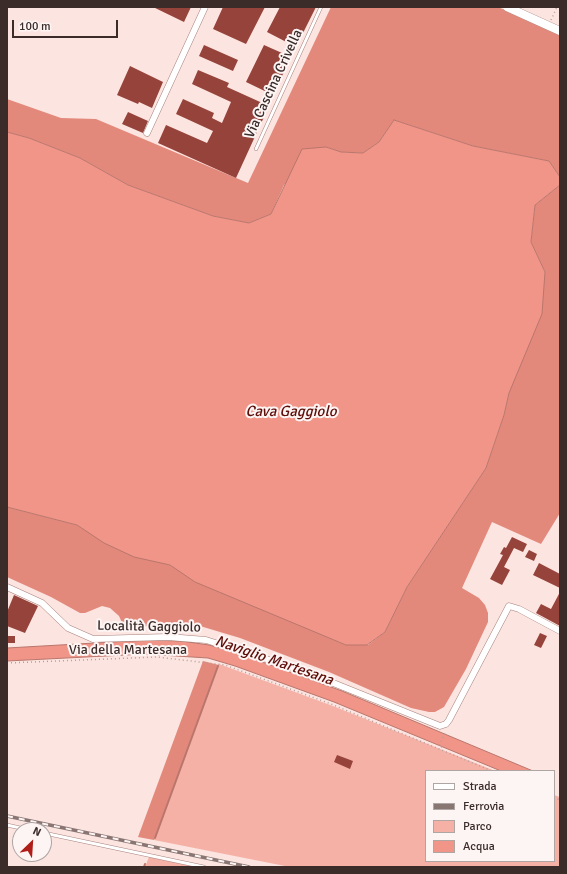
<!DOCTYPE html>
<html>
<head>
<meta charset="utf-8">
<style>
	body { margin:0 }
	#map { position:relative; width:567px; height:874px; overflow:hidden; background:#fce4e0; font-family:Signika,sans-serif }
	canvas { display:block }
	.frame { position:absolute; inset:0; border:8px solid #3b2c2a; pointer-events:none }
	.legend { position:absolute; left:425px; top:770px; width:130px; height:92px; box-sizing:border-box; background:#fdf5f4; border:1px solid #afa5a3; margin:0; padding:5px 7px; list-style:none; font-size:12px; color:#3b2c2a }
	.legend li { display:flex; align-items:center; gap:8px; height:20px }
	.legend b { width:20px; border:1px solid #afa5a3 }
	.north { position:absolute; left:12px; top:822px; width:40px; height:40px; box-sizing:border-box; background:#fdf5f4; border:1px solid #afa5a3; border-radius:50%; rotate:25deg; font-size:11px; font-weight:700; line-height:16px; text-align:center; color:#3b2c2a }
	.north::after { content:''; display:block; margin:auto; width:14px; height:18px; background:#af1e18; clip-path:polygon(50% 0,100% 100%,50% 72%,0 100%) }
	.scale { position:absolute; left:12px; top:20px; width:106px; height:18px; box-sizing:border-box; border:2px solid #3b2c2a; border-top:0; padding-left:5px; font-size:12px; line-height:14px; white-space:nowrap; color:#3b2c2a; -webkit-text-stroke:3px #fdf5f4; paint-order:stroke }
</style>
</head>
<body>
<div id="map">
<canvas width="567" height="874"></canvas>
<div class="frame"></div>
<ul class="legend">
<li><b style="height:5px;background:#fff"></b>Strada</li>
<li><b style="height:5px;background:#897673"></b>Ferrovia</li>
<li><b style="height:11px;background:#f6b1a6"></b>Parco</li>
<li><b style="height:11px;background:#f09588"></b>Acqua</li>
</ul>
<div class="north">N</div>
<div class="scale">100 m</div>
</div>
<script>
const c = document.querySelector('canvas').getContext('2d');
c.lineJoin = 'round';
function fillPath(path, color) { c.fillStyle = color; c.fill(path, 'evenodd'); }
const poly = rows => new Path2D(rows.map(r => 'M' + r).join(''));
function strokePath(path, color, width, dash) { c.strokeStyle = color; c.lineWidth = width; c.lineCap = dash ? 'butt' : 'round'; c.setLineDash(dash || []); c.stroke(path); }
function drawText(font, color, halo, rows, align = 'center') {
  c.font = font + ' Signika,sans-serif'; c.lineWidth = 4; c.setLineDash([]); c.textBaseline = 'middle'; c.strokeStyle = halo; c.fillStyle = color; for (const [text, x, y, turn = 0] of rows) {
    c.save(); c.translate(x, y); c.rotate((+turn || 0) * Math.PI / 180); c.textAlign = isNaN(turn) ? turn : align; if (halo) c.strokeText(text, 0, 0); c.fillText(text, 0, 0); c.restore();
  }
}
const green = poly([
	[219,664,333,706,495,771,426,771,426,861,554,861,554,795,560,797,560,867,290,867,154,840],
	[149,857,196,867,145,867]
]);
const forest = poly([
	[331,7,498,7,560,35,560,177,549,161,473,146,394,120,379,142,363,153,341,152,326,147,284,185,271,214,249,223,213,216,128,185,80,158,29,138,7,132,7,99,61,118,96,119,248,183],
	[560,185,560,513,541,544,492,522,462,588,479,598,485,605,488,613,488,622,466,669,444,707,435,712,429,712,411,708,329,672,240,638,190,623,161,624,128,629,124,627,119,616,110,608,102,606,85,613,80,613,51,597,7,577,7,507,77,525,86,530,155,560,170,565,182,572,346,645,368,645,385,632,407,587,486,468,504,415,509,393,545,272,531,242,535,205],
	[203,661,219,665,154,840,138,837]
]);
const water = poly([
	[394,120,473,146,549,161,560,177,560,185,535,205,531,242,545,272,542,314,509,393,504,415,486,468,407,587,385,632,367,645,346,645,195,582,170,565,134,557,104,543,77,525,7,507,7,132,29,138,80,158,128,185,213,216,249,223,271,214,302,149,326,147,341,152,363,153,379,142,394,120],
	[148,640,181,641,209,645,246,656,342,691,533,771,501,771,334,702,235,666,208,658,145,654,7,661,7,648,148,640]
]);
const stream = poly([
	[155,838,218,666],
	[144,867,145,864]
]);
const building = poly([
	[153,7,191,7,184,22],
	[223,7,265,7,246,44,213,29],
	[280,7,316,7,296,47,267,32],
	[204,45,238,60,233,71,199,56],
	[264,45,291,57,273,95,246,82],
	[130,66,163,82,152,108,139,102,138,104,117,95],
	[198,70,229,83,227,87,269,106,236,178,158,143,166,125,207,143,213,131,176,114,183,99,214,113,212,118,222,123,231,102,192,84],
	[128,112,148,121,143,133,122,124],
	[512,537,527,544,523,552,514,548,504,567,510,570,502,585,490,579,503,555,500,554,504,547,506,548],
	[529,550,537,554,534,561,525,557],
	[539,563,560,574,560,588,533,575],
	[560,592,560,626,536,613,541,604,551,609],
	[14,595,38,606,25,633,7,626,7,612],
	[540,633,547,636,541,648,534,645],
	[7,636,15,636,15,643,7,643],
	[337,755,353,761,350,769,334,762]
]);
const path = poly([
	[551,20,557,7],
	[7,663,157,657,225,665,331,704,492,771],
	[442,747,439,746,446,731],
	[554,797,560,800]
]);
const service = poly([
	[256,149,321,7],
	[7,825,29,830],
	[44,833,204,867]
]);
const minor = poly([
	[147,133,205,7],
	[7,587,42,603,68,628,93,639,168,637,206,640,301,670,440,726,446,724,449,720,509,606,519,609,560,631]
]);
const tertiary = poly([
	[507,7,560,31]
]);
const rail = poly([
	[7,816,249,867]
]);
const streetNames = [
	["Via Cascina Crivella",274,84,-65],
	["Località Gaggiolo",149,627,1],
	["Via della Martesana",128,650]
];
const waterNames = [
	["Cava Gaggiolo",291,412],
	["Naviglio Martesana",274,661,19]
];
fillPath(green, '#f6b1a6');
fillPath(forest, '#e3897c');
fillPath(water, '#f09588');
strokePath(water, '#ba766c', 1);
strokePath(stream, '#ba766c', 2);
fillPath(building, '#96443b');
strokePath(service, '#a7837d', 4);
strokePath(minor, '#a7837d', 7);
strokePath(tertiary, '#a7837d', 9);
strokePath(path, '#b39e9b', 1.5, [1, 3]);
strokePath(service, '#fff', 3);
strokePath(minor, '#fff', 6);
strokePath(tertiary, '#fff', 8);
strokePath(rail, '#897673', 3.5);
strokePath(rail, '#fdf5f4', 2, [6]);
drawText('14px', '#3b2c2a', '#fdf5f4', streetNames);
drawText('italic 15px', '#5e0d09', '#fdf5f4', waterNames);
</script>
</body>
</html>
